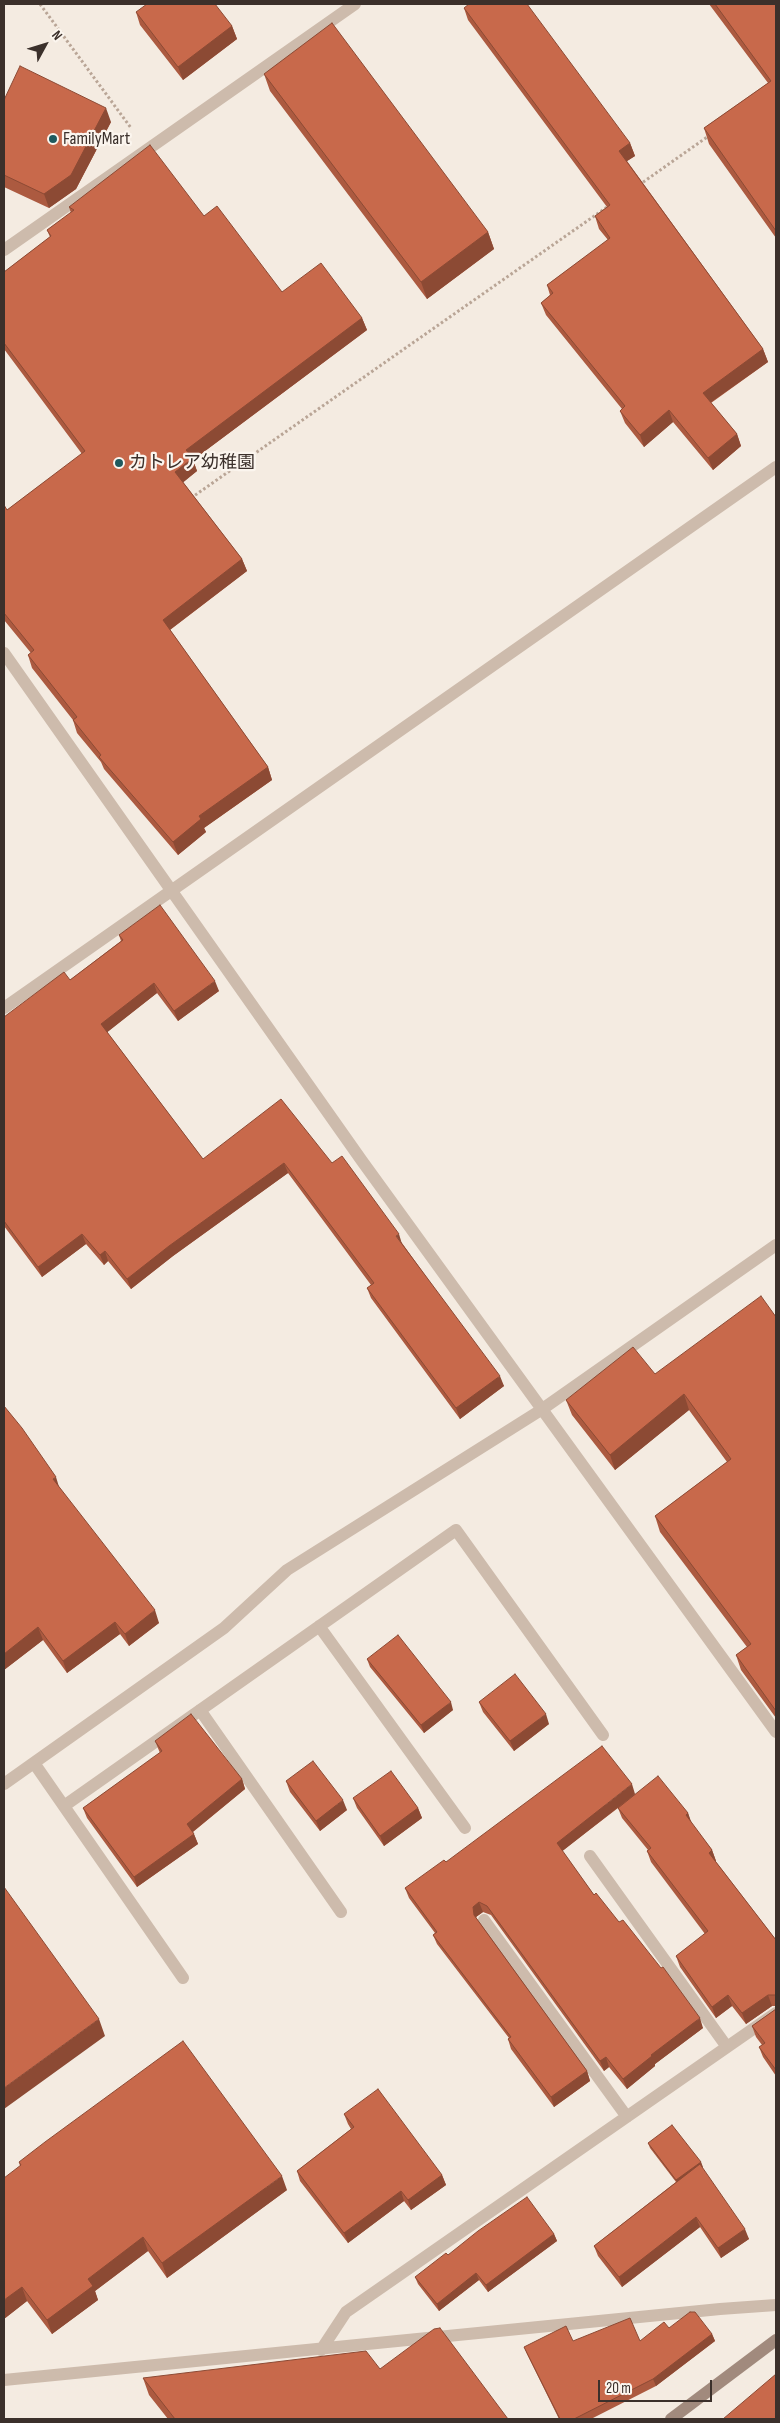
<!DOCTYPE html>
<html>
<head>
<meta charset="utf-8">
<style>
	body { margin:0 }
	#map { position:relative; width:780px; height:2423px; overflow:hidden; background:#f4ebe1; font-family:"Sofia Sans Condensed",sans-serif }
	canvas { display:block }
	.frame { position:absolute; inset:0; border:5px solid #3b302b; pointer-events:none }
	.north { position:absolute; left:20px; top:20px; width:50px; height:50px; -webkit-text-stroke:4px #fbf5ee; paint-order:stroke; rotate:51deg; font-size:14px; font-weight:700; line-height:20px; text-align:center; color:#3b302b }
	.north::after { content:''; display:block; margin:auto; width:18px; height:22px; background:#3b302b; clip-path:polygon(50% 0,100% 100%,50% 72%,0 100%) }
	.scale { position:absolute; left:598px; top:2380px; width:114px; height:22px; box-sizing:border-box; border:2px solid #3b302b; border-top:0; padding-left:6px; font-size:15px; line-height:18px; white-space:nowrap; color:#3b302b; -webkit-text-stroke:4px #fbf5ee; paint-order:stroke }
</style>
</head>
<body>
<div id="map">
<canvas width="780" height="2423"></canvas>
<div class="frame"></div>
<div class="north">N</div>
<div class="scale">20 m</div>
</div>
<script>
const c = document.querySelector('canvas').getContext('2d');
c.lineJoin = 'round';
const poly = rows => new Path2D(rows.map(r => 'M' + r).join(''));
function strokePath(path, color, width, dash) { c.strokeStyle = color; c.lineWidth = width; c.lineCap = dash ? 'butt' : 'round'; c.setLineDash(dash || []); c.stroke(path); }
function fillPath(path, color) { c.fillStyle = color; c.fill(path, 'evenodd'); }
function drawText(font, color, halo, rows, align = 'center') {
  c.font = font + ' "Sofia Sans Condensed","Noto Sans JP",sans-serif'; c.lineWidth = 4.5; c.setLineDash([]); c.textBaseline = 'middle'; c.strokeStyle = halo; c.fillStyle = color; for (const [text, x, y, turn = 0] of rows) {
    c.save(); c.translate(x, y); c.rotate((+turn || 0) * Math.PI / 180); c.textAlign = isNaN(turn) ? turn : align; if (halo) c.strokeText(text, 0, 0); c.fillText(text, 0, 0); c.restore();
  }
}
const path = poly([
	[40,4,131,128],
	[639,185,710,135],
	[191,498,610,205]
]);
const minor = poly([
	[4,250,355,4],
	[4,653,362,1161,776,1732],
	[4,1008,776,467],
	[319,1626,465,1828],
	[200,1710,341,1912],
	[34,1763,183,1978],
	[4,1784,224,1628,287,1570,541,1410,776,1245],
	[64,1806,456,1530,603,1735],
	[590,1856,727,2047],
	[484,1920,627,2117],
	[321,2350,346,2312,776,2013],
	[4,2380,720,2309,776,2305]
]);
const secondary = poly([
	[671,2419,776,2340]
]);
const wall = poly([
	[709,4,776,4,776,238,709,144,704,128,768,83],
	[464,8,630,143,635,156,627,161,763,349,768,362,711,403,737,434,741,446,713,470,673,422,644,447,625,423,620,411,622,409,546,315,541,303,550,295,547,285,608,240,599,229,595,216,607,207,468,20],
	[136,12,232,26,237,39,183,80,140,25],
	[264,74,488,232,494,249,427,299,270,91],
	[4,100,111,122,76,189,49,208,4,187],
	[69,207,204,216,282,292,362,318,367,330,193,460,197,471,183,482,242,559,247,571,170,630,268,767,272,780,204,828,206,832,178,855,104,769,101,762,77,733,73,720,32,668,28,655,31,653,4,620,4,505,7,510,82,454,4,349,4,272,50,237,47,230,71,213],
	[119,935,219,991,178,1021,157,993,107,1032,203,1159,332,1163,402,1243,504,1386,460,1419,371,1298,367,1288,371,1285,288,1173,173,1256,131,1289,108,1261,104,1265,86,1244,42,1277,4,1226,4,1017,70,980,121,941],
	[776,1317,776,1718,741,1670,736,1655,747,1647,660,1532,655,1516,727,1462,689,1410,615,1470,572,1415,566,1400,655,1374],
	[4,1406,59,1487,159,1623,129,1646,120,1634,67,1673,43,1640,4,1670],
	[367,1659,453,1710,424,1733,370,1667],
	[479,1702,549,1724,514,1751,483,1712],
	[155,1741,242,1779,245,1789,193,1832,198,1844,137,1887,87,1818,83,1808,160,1753],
	[286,1781,347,1810,320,1831,290,1792],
	[635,1794,688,1813,691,1823,712,1850,716,1861,716,1862,776,1940,776,2006,772,2006,746,2024,732,2006,716,2018,680,1967,676,1956,705,1934,651,1862,647,1851,648,1850,622,1818,618,1808,562,1851,594,1895,619,1922,703,2028,655,2064,655,2066,627,2089,609,2067,604,2071,491,1915,483,1912,476,1917,477,1919,587,2071,590,2081,554,2107,511,2049,508,2039,509,2038,437,1944,433,1935,435,1933,409,1898,405,1888,446,1862],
	[353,1798,418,1808,422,1818,384,1846,357,1808],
	[776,2009,776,2076,763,2057,759,2047,762,2045,756,2037,752,2026],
	[344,2114,442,2175,446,2185,411,2210,404,2201,348,2243,300,2181,297,2171,351,2129,348,2124],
	[648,2143,701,2162,702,2168,749,2239,721,2258,700,2227,622,2287,598,2256,594,2246,676,2182,650,2148],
	[19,2162,287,2190,167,2278,148,2251,95,2291,98,2300,52,2334,27,2301,4,2319,20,2166],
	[554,2234,557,2241,488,2292,479,2280,439,2311,418,2284,415,2277,448,2255],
	[669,2328,712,2334,715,2341,656,2386,591,2419,559,2419,527,2354,524,2347,573,2341,640,2341],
	[380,2369,508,2419,168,2419,149,2395,143,2378]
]);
const shadedWall = poly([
	[232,26,237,39,183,80,178,67],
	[106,108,111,122,76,189,49,208,44,194],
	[630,143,635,156,624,163,619,151],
	[488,232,494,249,427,299,421,282],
	[362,318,367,330,193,460,197,471,180,485,175,472,186,450],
	[763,349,768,362,707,405,703,393],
	[669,410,673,422,644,447,640,435],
	[737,434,741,446,713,470,708,458],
	[242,559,247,571,167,632,163,620],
	[268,767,272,780,204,828,206,832,178,855,173,842,199,816],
	[215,981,219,991,178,1021,174,1011],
	[154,983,157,993,105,1034,101,1024],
	[284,1163,288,1173,173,1256,131,1289,127,1279,169,1246],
	[82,1234,86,1244,42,1277,38,1267],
	[399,1234,402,1244,396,1236],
	[105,1251,108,1261,104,1265,100,1255],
	[500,1376,504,1386,460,1419,456,1408],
	[684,1394,689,1410,615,1470,610,1455],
	[56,1477,60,1490,53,1479],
	[155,1610,159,1623,129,1646,125,1634],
	[115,1622,120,1634,67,1673,63,1661],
	[38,1627,43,1640,4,1670,4,1654],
	[451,1702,453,1710,424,1733,421,1725],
	[546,1714,549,1724,514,1751,510,1741],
	[242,1779,245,1789,190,1834,187,1824],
	[632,1784,635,1794,560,1853,557,1843],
	[343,1800,347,1810,320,1831,316,1821],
	[418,1808,422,1818,384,1846,380,1836],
	[688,1813,692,1824,686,1815],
	[194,1834,198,1844,137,1887,134,1877],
	[712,1850,716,1861,713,1864,709,1853],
	[479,1902,483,1912,476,1917,477,1925,474,1915,473,1907],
	[728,1995,732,2006,716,2018,712,2007],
	[768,1995,772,2006,746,2024,742,2013],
	[700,2018,703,2028,655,2064,655,2066,627,2089,623,2079,651,2055],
	[99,2019,105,2036,4,2109,4,2088],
	[606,2057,609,2067,604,2071,600,2061],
	[587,2071,590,2081,554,2107,551,2097],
	[701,2162,703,2167,678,2186,676,2180],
	[442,2175,446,2185,411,2210,408,2200],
	[282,2176,287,2190,167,2278,162,2263],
	[401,2191,404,2201,348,2243,344,2233],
	[696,2217,700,2227,622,2287,619,2277],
	[745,2229,749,2239,721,2258,718,2248],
	[554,2234,557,2241,488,2292,486,2285],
	[143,2237,148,2251,95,2291,98,2300,52,2334,47,2320,88,2279],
	[476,2273,479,2280,439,2311,437,2304],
	[22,2287,27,2301,4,2319,4,2300],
	[712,2334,715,2341,656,2386,653,2379]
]);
const building = poly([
	[147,4,215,4,232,26,178,67,136,12,147,4],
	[469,4,527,4,630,143,619,151,763,349,703,393,737,434,708,458,669,410,640,435,620,411,625,406,541,303,553,293,547,285,610,238,595,216,610,205,464,8,469,4],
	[715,4,776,4,776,231,704,128,771,81,715,4],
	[332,23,488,232,421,282,264,74,332,23],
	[20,66,106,108,71,175,44,194,4,175,4,100,20,66],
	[150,145,204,216,217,206,282,292,321,263,362,318,186,450,193,458,175,472,242,559,163,620,268,767,199,816,201,819,173,842,99,757,101,755,73,720,77,717,28,655,34,650,4,613,4,505,7,510,85,451,4,343,4,272,51,236,47,230,74,210,69,207,150,145],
	[160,905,215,981,174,1011,154,983,101,1024,203,1159,281,1099,332,1163,342,1156,399,1234,396,1236,500,1376,456,1408,367,1288,374,1283,284,1163,169,1246,127,1279,105,1251,100,1255,82,1234,38,1267,4,1221,4,1017,64,972,70,980,123,940,119,935,160,905],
	[761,1296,776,1317,776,1711,736,1655,751,1644,655,1516,731,1459,684,1394,610,1455,566,1400,633,1347,655,1374,761,1296],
	[4,1406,22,1428,56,1477,53,1479,155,1610,125,1634,115,1622,63,1661,38,1627,4,1654,4,1406],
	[398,1635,451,1702,421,1725,367,1659,398,1635],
	[515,1674,546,1714,510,1741,479,1702,515,1674],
	[191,1714,242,1779,187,1824,194,1834,134,1877,83,1808,162,1751,155,1741,191,1714],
	[602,1746,632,1784,557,1843,594,1895,596,1893,619,1922,623,1920,661,1968,663,1967,700,2018,651,2055,652,2056,623,2079,606,2057,600,2061,487,1906,479,1902,473,1907,474,1915,587,2071,551,2097,508,2039,511,2037,433,1935,437,1932,405,1888,444,1860,446,1862,602,1746],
	[313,1761,343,1800,316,1821,286,1781,313,1761],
	[391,1771,418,1808,380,1836,353,1798,391,1771],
	[658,1776,688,1813,686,1815,712,1850,709,1853,776,1940,776,1996,775,1995,768,1995,742,2013,728,1995,712,2007,676,1956,708,1931,647,1851,651,1848,618,1808,658,1776],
	[4,1887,99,2019,4,2088,4,1887],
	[776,2009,776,2070,759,2047,765,2043,752,2026,776,2009],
	[183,2041,282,2176,162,2263,143,2237,88,2279,93,2286,47,2320,22,2287,4,2300,4,2178,21,2165,19,2162,45,2142,183,2041],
	[378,2089,442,2175,408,2200,401,2191,344,2233,297,2171,354,2127,344,2114,378,2089],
	[672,2125,701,2162,676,2180,648,2143,672,2125],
	[700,2164,745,2229,718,2248,696,2217,619,2277,594,2246,700,2164],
	[527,2197,554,2234,486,2285,476,2273,437,2304,415,2277,446,2253,448,2255,478,2231,527,2197],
	[690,2312,695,2312,712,2334,653,2379,574,2419,560,2419,524,2347,566,2326,573,2341,630,2318,640,2341,664,2322,669,2328,690,2312],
	[440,2328,508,2419,175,2419,143,2378,366,2351,380,2369,434,2329,440,2328],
	[776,2374,776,2419,723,2419,776,2374]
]);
const markers = [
	[53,139,5,"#1f5a5e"],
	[119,463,5,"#1f5a5e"]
];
const poiNames = [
	["FamilyMart",63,139],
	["カトレア幼稚園",129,463]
];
strokePath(path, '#b9a596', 3, [2.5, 2.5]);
strokePath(minor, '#cdbbac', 12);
strokePath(secondary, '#a18a7d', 12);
fillPath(wall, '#ac5a40');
fillPath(shadedWall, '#8c4a34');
fillPath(building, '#c8694b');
strokePath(building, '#8c4a34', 1);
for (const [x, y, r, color] of markers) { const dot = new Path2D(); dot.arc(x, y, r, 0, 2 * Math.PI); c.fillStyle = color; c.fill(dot); strokePath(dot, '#fbf5ee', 2); }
drawText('18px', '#3b302b', '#fbf5ee', poiNames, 'left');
</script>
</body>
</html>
